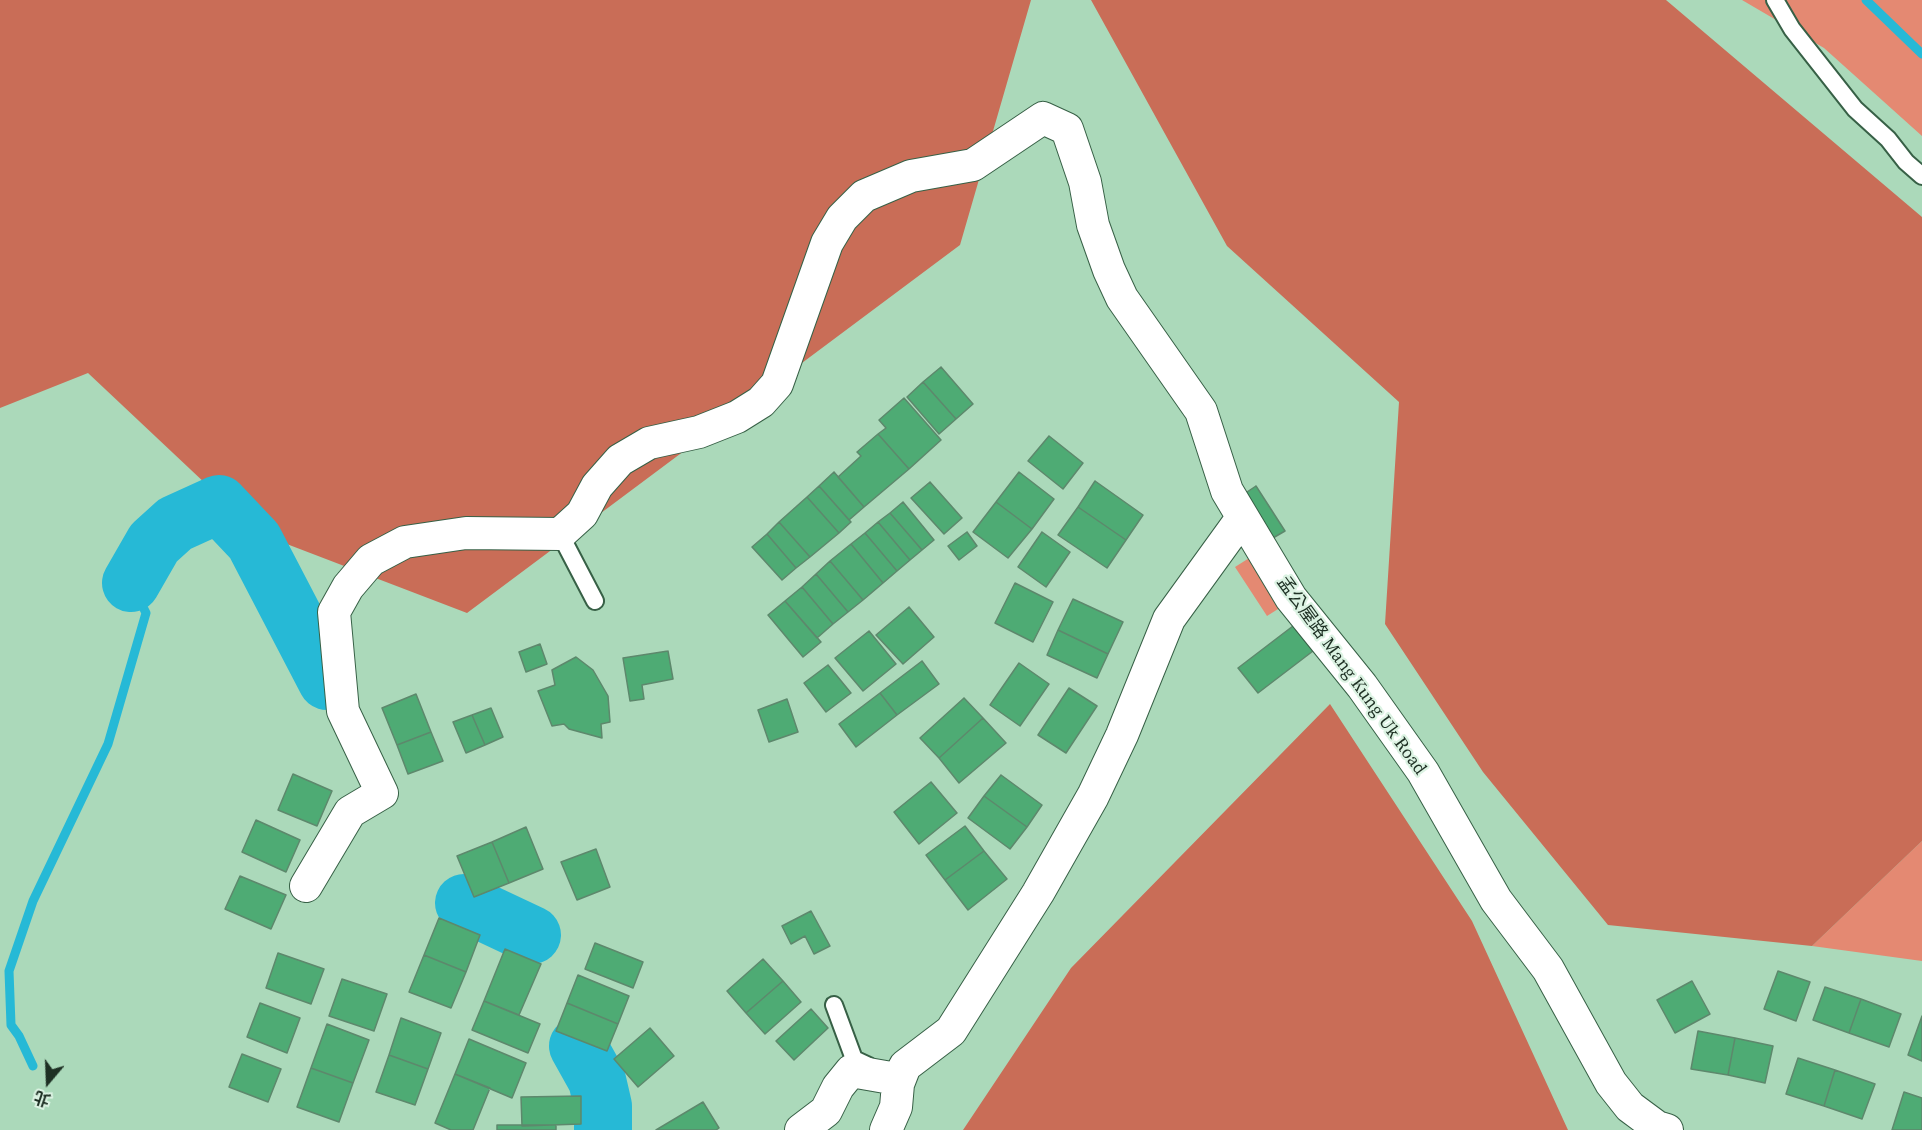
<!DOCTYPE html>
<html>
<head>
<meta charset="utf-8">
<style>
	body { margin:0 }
	#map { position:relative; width:1922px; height:1130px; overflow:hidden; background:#abd9ba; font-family:"Source Serif 4","Noto Sans TC",serif }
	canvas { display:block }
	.north { position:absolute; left:18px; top:1052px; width:60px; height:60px; -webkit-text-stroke:4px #dcf3e3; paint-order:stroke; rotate:199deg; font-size:16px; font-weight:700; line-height:24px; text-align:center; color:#1e3024 }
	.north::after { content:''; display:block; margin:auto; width:21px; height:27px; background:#1e3024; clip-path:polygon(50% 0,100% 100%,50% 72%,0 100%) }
</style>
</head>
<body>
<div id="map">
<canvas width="1922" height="1130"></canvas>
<div class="north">北</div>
</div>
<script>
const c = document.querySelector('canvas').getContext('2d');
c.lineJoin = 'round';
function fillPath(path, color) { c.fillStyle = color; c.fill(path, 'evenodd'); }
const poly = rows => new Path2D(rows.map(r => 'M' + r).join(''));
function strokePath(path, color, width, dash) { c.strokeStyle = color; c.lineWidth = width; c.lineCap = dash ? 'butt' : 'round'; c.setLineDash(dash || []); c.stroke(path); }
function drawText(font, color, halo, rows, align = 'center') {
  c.font = font + ' "Source Serif 4","Noto Sans TC",serif'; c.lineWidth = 4.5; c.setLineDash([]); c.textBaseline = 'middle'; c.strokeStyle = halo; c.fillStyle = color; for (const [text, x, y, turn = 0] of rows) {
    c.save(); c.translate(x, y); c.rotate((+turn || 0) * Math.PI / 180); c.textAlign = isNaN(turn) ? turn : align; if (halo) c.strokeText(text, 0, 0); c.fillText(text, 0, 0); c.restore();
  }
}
const green = poly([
	[1742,0,1922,0,1922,136,1824,48],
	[1254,555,1286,604,1267,616,1235,567],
	[1922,841,1922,961,1812,946]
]);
const forest = poly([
	[0,0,1031,0,960,245,467,613,258,533,88,373,0,408],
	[1091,0,1666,0,1922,217,1922,841,1812,946,1608,925,1483,772,1385,624,1399,402,1227,246],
	[1330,704,1472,921,1568,1130,963,1130,1071,968]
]);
const stream = poly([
	[1866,0,1922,54],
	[33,1066,19,1036,11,1025,9,971,33,901,108,744,146,613,131,583]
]);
const river = poly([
	[131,583,154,543,175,524,219,504,254,541,327,681],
	[464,903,532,935],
	[578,1046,597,1080,603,1106,603,1130]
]);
const building = poly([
	[941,367,973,404,956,419,923,382,941,367],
	[923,382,956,419,939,434,907,397,923,382],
	[904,398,941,440,909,469,878,434,886,428,879,420,904,398],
	[878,434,909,469,864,507,838,477,861,456,857,452,878,434],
	[1049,436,1083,463,1063,489,1028,461,1049,436],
	[834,472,864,507,849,520,819,486,834,472],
	[1019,472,1054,499,1032,529,996,502,1019,472],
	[1095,481,1143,515,1126,540,1078,507,1095,481],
	[930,482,962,518,944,534,911,498,930,482],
	[819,486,851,522,839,533,807,497,819,486],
	[1256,486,1285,531,1266,542,1238,498,1256,486],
	[807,497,839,533,810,557,779,522,807,497],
	[903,502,934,540,922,550,890,513,903,502],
	[996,502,1032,529,1008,558,973,532,996,502],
	[1078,507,1126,540,1107,568,1058,535,1078,507],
	[890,513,922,550,910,560,878,522,890,513],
	[779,522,810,557,796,568,767,534,779,522],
	[878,522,910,560,897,571,865,533,878,522],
	[967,532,977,546,959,560,948,546,967,532],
	[1042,532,1070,552,1046,587,1018,567,1042,532],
	[865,533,897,571,883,583,851,544,865,533],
	[767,534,796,568,782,580,752,547,767,534],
	[851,544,883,583,863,600,830,561,851,544],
	[830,561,863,600,848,612,816,574,830,561],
	[816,574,848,612,833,624,802,587,816,574],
	[1015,583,1053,602,1033,642,995,623,1015,583],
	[802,587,833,624,817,638,785,601,802,587],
	[1073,599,1123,622,1108,654,1058,630,1073,599],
	[785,601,821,642,803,657,768,615,785,601],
	[909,607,934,637,903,664,876,635,909,607],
	[1293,626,1313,651,1258,693,1238,668,1293,626],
	[1058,630,1108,654,1097,678,1047,655,1058,630],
	[869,631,896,664,863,691,835,658,869,631],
	[540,644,547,664,526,672,519,652,540,644],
	[668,651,673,679,642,685,644,699,630,701,623,658,668,651],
	[576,657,593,670,608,696,610,722,601,724,602,738,569,729,564,724,552,726,538,691,555,685,552,670,576,657],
	[922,661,939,684,897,715,880,693,922,661],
	[1019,663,1049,684,1020,726,990,705,1019,663],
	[828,665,851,693,826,712,804,683,828,665],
	[1069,688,1097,706,1066,753,1038,735,1069,688],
	[880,693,897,715,856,747,839,724,880,693],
	[416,694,431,732,397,745,382,708,416,694],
	[964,698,983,718,939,758,920,738,964,698],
	[787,699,798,732,769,742,758,710,787,699],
	[491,708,503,737,485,745,472,715,491,708],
	[472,715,485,745,466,753,453,722,472,715],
	[983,718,1006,743,959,783,939,758,983,718],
	[431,732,443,761,408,774,397,745,431,732],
	[293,774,332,791,317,826,278,810,293,774],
	[1001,775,1042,805,1027,827,984,796,1001,775],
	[931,782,957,813,919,844,894,812,931,782],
	[984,796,1027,827,1010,849,968,818,984,796],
	[256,820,300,840,286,872,242,852,256,820],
	[965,826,984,851,945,880,926,855,965,826],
	[526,827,543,869,509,883,492,842,526,827],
	[492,842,509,883,474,897,457,856,492,842],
	[596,849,610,887,577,900,561,862,596,849],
	[984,851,1007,879,968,910,945,880,984,851],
	[240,876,286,895,271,929,225,909,240,876],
	[811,911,830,946,814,954,805,936,791,944,782,926,811,911],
	[439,918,480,935,466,972,424,955,439,918],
	[595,943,643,962,633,988,585,969,595,943],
	[505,949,541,964,519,1015,484,1001,505,949],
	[278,953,324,969,311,1004,266,988,278,953],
	[424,955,466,972,451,1008,409,992,424,955],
	[763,959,783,981,746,1013,727,991,763,959],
	[1778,971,1810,982,1796,1021,1764,1009,1778,971],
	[578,975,629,996,618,1024,567,1003,578,975],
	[342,979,387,994,374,1031,329,1016,342,979],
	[783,981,801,1002,765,1034,746,1013,783,981],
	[1692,981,1710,1014,1675,1033,1657,1000,1692,981],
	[1825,987,1861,999,1849,1033,1813,1020,1825,987],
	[1861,999,1901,1014,1889,1047,1849,1033,1861,999],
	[484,1001,540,1024,528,1053,472,1030,484,1001],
	[260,1003,300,1018,287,1053,247,1037,260,1003],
	[567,1003,618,1024,607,1051,556,1031,567,1003],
	[811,1009,828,1028,794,1060,776,1041,811,1009],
	[1922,1016,1922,1061,1908,1055,1922,1016],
	[401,1018,441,1033,428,1069,389,1055,401,1018],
	[327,1024,369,1040,353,1083,311,1068,327,1024],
	[650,1028,674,1056,638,1087,614,1059,650,1028],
	[1698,1031,1735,1038,1728,1075,1691,1069,1698,1031],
	[1735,1038,1773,1046,1765,1083,1728,1075,1735,1038],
	[469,1039,526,1063,512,1098,455,1074,469,1039],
	[242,1054,281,1069,268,1102,229,1087,242,1054],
	[389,1055,428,1069,415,1105,376,1092,389,1055],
	[1798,1058,1835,1070,1824,1106,1786,1094,1798,1058],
	[311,1068,353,1083,339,1122,297,1107,311,1068],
	[1835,1070,1875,1084,1862,1119,1824,1106,1835,1070],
	[455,1074,490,1088,473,1130,451,1130,435,1123,455,1074],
	[1904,1092,1922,1098,1922,1130,1892,1130,1904,1092],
	[581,1096,581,1124,522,1126,521,1097,581,1096],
	[703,1102,719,1128,716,1130,656,1130,703,1102],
	[497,1125,556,1125,556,1130,497,1130,497,1125]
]);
const service = poly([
	[1775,0,1792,29,1855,109,1888,139,1906,162,1922,176],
	[560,534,595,601],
	[834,1005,854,1059,869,1066]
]);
const minor = poly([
	[306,886,350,812,382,793,343,711,334,612,348,587,371,560,405,542,466,533,560,534,582,514,597,486,620,460,649,443,699,432,737,417,761,402,777,384,827,243,842,218,864,196,911,176,973,165,1043,118,1067,129,1085,182,1093,225,1109,270,1122,298,1201,411,1227,491,1291,598,1362,686,1423,772,1496,900,1548,969,1611,1083,1630,1107,1657,1127,1667,1130],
	[801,1130,826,1111,838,1087,851,1071,891,1078,898,1084],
	[886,1130,896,1107,898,1084,905,1066,951,1031,1038,893,1093,796,1122,735,1169,619,1242,518]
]);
const streetNames = [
	["孟公屋路 Mang Kung Uk Road",1351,676,54]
];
fillPath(green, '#e48972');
fillPath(forest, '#c96d57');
strokePath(stream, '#26b9d6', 9);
strokePath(river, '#26b9d6', 58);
fillPath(building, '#4eab74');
strokePath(building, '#5d886c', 1.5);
strokePath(service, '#376046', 20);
strokePath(minor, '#376046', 34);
strokePath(service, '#fff', 16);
strokePath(minor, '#fff', 32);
drawText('18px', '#1e3024', '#dcf3e3', streetNames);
</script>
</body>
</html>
